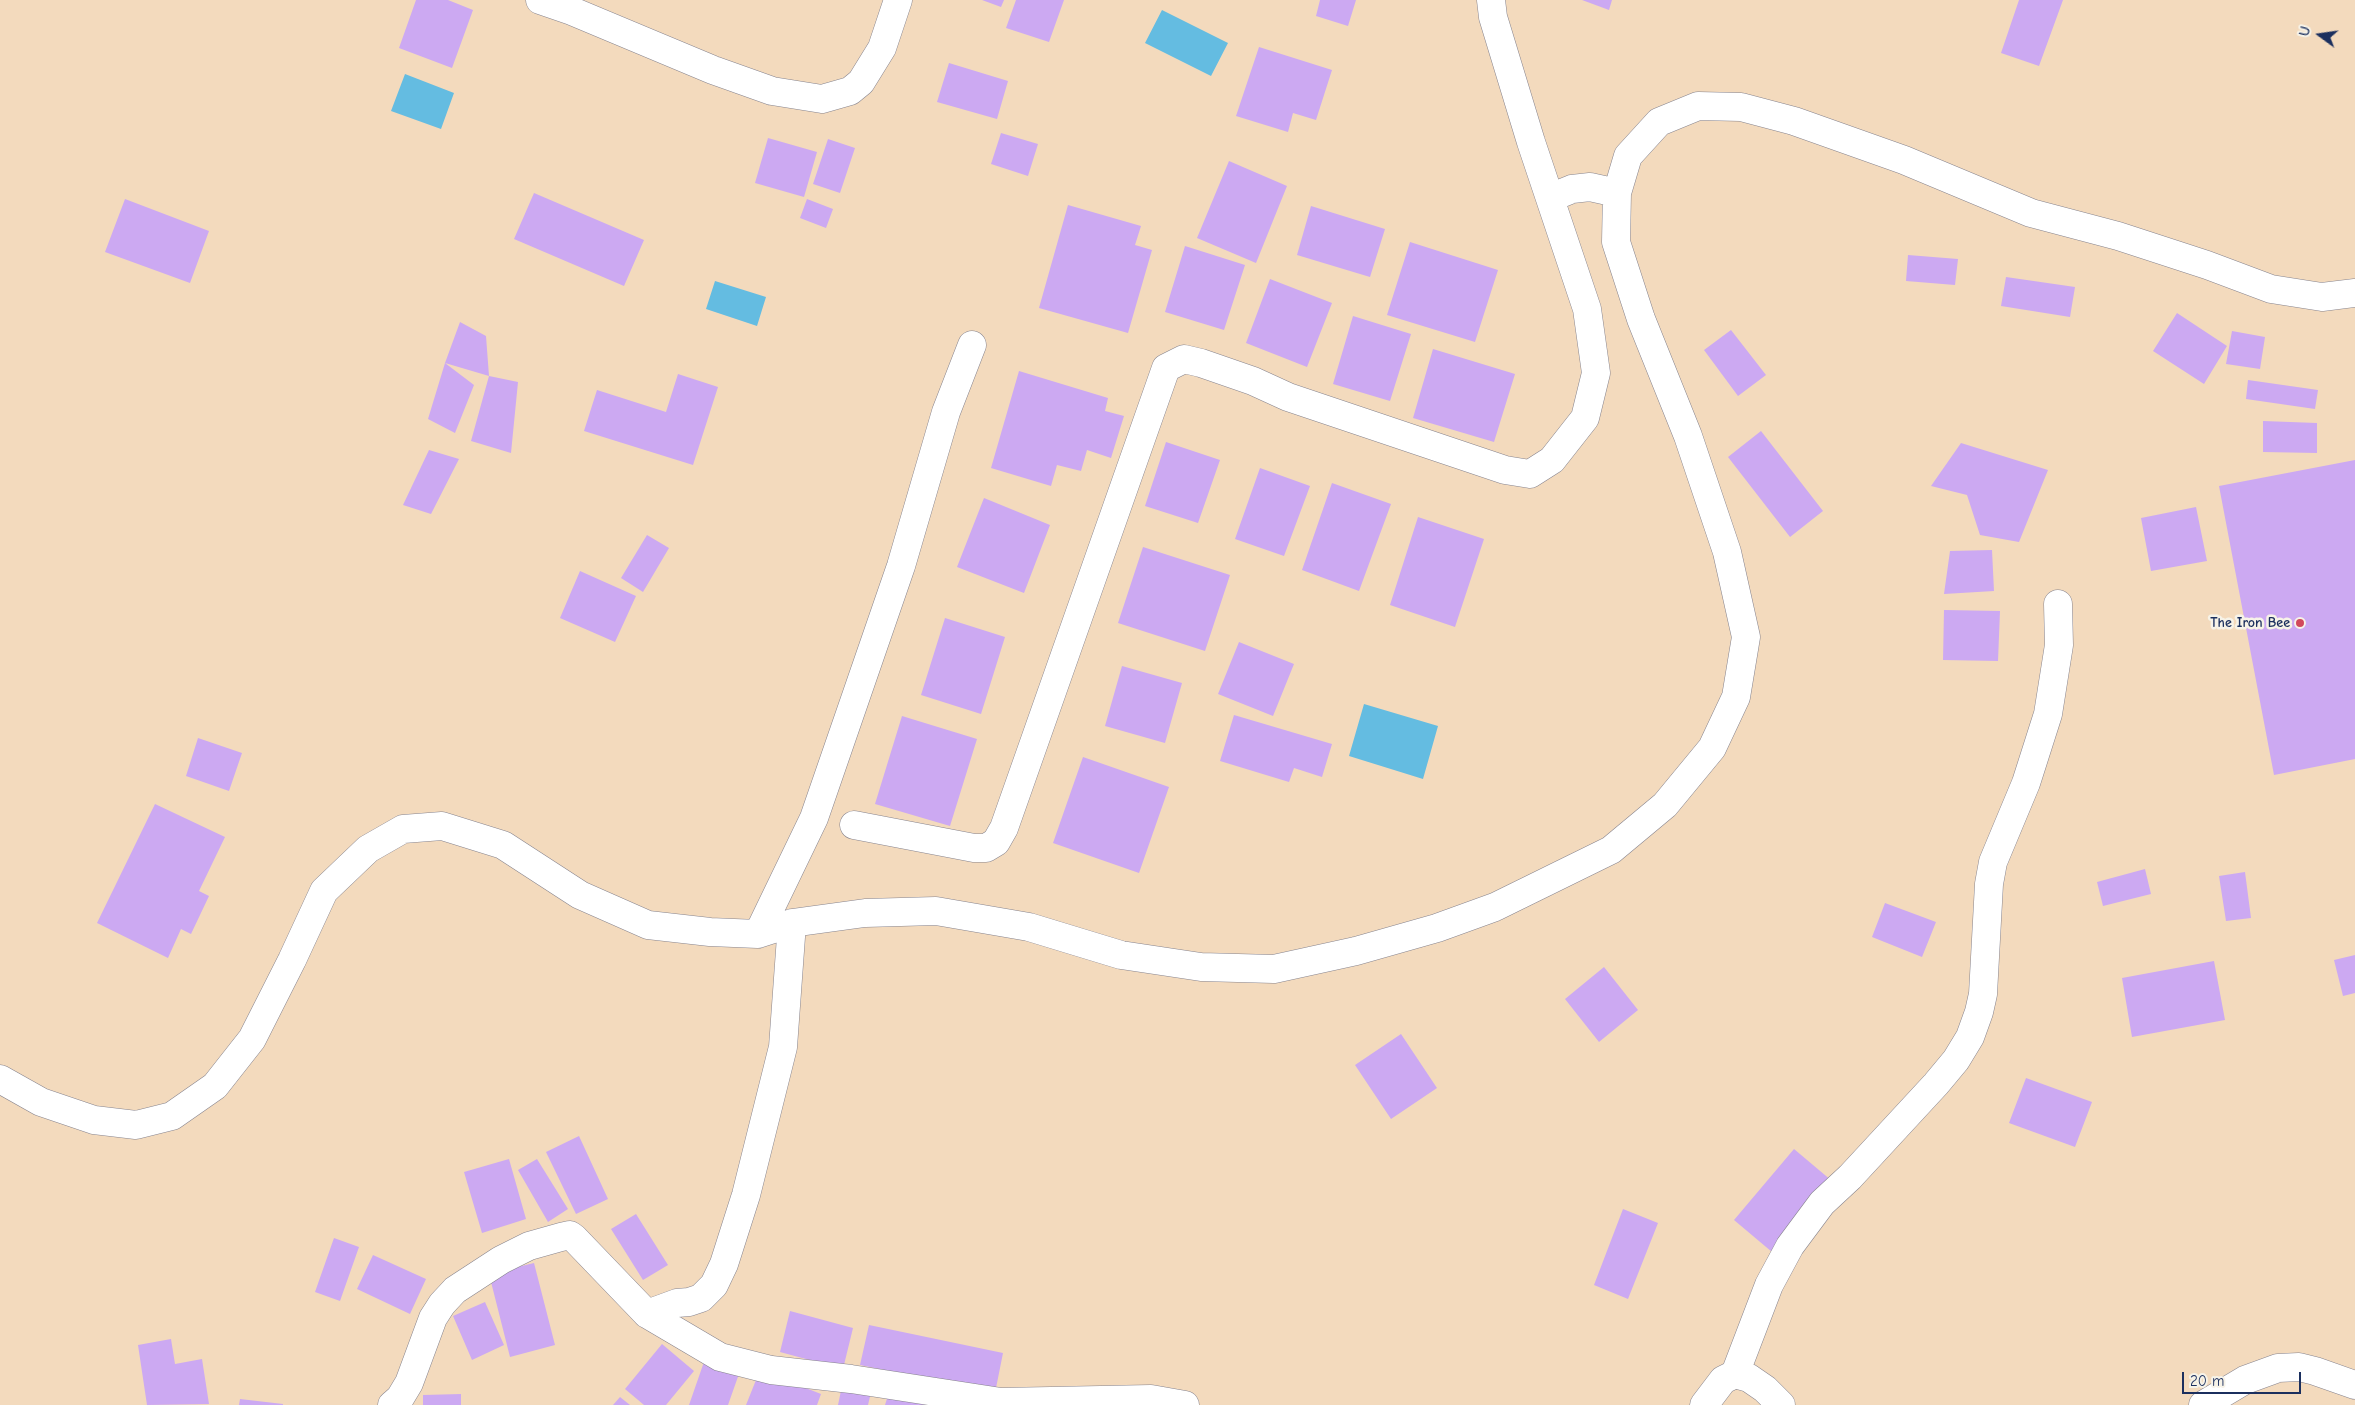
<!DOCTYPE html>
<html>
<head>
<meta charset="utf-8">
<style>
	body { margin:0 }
	#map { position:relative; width:2355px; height:1405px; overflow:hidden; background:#f3dabd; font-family:"Comic Neue",sans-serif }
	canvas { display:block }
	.north { position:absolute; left:2295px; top:10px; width:50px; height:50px; -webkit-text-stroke:4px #f7f3e8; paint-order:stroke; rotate:284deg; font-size:14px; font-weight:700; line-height:20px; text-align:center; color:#1b2f5e }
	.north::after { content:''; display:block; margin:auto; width:18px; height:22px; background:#1b2f5e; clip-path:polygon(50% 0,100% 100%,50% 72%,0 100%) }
	.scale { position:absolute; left:2182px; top:1372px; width:119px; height:22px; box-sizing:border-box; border:2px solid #1b2f5e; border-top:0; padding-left:6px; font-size:15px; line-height:18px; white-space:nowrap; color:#1b2f5e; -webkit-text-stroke:4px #f7f3e8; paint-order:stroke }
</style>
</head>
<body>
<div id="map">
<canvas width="2355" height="1405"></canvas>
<div class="north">U</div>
<div class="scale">20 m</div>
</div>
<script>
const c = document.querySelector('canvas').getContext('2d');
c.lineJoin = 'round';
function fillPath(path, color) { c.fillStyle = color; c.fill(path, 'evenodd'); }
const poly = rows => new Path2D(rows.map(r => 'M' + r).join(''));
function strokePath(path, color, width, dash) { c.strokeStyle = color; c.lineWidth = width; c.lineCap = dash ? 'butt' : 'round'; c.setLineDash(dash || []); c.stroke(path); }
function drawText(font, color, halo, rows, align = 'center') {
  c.font = font + ' "Comic Neue",sans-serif'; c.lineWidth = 5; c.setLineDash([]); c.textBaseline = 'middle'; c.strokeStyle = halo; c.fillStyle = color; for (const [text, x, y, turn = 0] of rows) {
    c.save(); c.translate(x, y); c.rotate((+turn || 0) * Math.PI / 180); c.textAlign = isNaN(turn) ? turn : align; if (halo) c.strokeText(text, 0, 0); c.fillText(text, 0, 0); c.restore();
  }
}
const water = poly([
	[1162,10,1228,43,1211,76,1145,43],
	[405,74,454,93,441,129,391,111],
	[715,281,766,297,757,326,706,309],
	[1364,704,1438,726,1423,779,1349,756]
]);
const building = poly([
	[416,0,448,0,473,10,452,68,399,48],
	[982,0,1004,0,1001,7],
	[1016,0,1064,0,1049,42,1006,28],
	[1320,0,1356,0,1348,26,1316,16],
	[1582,0,1612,0,1609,10],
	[2019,0,2063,0,2039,66,2001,53],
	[1259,47,1332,70,1316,120,1293,113,1288,132,1236,116],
	[949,63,1008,81,997,119,937,102],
	[1001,133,1038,144,1028,176,991,164],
	[768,138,817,152,804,197,755,183],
	[828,139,855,148,840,193,813,184],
	[1229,161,1287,186,1256,263,1197,238],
	[534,193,644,240,624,286,514,239],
	[125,199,209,231,190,283,105,252],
	[807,199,833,209,826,228,800,218],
	[1068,205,1141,226,1135,245,1152,250,1128,333,1039,308],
	[1311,206,1385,229,1370,277,1297,255],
	[1410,242,1498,270,1475,342,1387,315],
	[1185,246,1245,265,1224,330,1165,312],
	[1908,255,1958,259,1955,285,1906,281],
	[2006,277,2075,287,2070,317,2001,306],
	[1270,279,1332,303,1307,367,1246,343],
	[2177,313,2227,346,2204,384,2153,351],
	[1353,316,1411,334,1390,401,1333,384],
	[460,322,486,336,489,376,445,363,474,385,455,433,428,419,445,363],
	[1731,330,1766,375,1738,396,1704,350],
	[2232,331,2265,337,2260,369,2226,364],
	[1433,349,1515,374,1494,442,1413,418],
	[1019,371,1108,398,1105,411,1124,416,1111,458,1087,450,1081,471,1057,465,1051,486,991,468],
	[678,374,718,387,693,465,584,431,597,390,666,412],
	[489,376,518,382,511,453,471,441],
	[2248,380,2318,390,2315,409,2246,399],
	[2263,421,2317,423,2317,453,2263,452],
	[1761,431,1823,511,1790,537,1728,457],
	[1166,442,1220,460,1198,523,1145,506],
	[1961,443,2048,470,2019,542,1980,535,1967,495,1931,486],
	[429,450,459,459,431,514,403,505],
	[2355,460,2355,759,2274,775,2219,486],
	[1260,468,1310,486,1284,556,1235,539],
	[1332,483,1391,504,1359,591,1302,570],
	[984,498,1050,525,1024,593,957,567],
	[2196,507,2207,561,2151,571,2141,518],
	[1418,517,1484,539,1455,627,1390,605],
	[647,535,669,548,643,592,621,578],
	[1143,547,1230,575,1205,651,1118,623],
	[1992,550,1994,591,1944,594,1950,551],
	[580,571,636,596,615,642,560,618],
	[1944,610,2000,611,1998,661,1943,660],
	[945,618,1005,637,981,714,921,695],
	[1239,642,1294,664,1273,716,1218,694],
	[1122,666,1182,683,1165,743,1105,726],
	[1234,715,1332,744,1322,777,1294,768,1289,782,1220,761],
	[902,716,977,739,950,826,875,804],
	[198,738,242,753,229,791,186,776],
	[1083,757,1169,787,1139,873,1053,843],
	[155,804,225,837,199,891,209,896,191,934,181,929,168,958,97,923],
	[2145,869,2151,894,2103,906,2097,882],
	[2245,872,2251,918,2226,921,2219,876],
	[1885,903,1936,922,1922,957,1872,937],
	[2355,955,2355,993,2343,996,2334,960],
	[2214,961,2225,1020,2132,1037,2122,978],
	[1604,967,1638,1010,1599,1042,1565,999],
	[1401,1034,1437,1088,1391,1119,1355,1065],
	[2026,1078,2092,1102,2075,1147,2009,1123],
	[579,1136,608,1199,576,1214,546,1152],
	[1794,1149,1832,1181,1772,1252,1734,1220],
	[509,1159,526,1219,482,1233,464,1172],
	[537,1159,568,1209,548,1222,518,1170],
	[1623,1209,1658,1223,1628,1299,1594,1285],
	[636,1214,668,1265,643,1280,611,1229],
	[334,1238,359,1247,340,1301,315,1292],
	[373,1255,426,1279,410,1314,357,1289],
	[534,1263,555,1345,510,1357,489,1274],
	[485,1302,504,1345,472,1360,453,1316],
	[790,1311,853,1328,843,1369,780,1352],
	[869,1325,1003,1353,995,1393,860,1365],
	[171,1339,175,1364,202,1359,209,1404,147,1405,138,1345],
	[662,1344,694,1371,666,1405,644,1405,625,1389],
	[705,1359,740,1371,728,1405,689,1405],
	[760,1370,821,1394,817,1405,746,1405],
	[843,1381,872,1388,868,1405,838,1405],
	[891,1386,933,1405,885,1405],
	[461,1394,461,1405,423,1405,423,1395],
	[620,1397,630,1405,613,1405],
	[240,1399,283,1404,283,1405,239,1405]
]);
const minor = poly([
	[540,0,572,11,713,70,772,91,822,99,850,91,861,82,882,48,898,0],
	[1550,198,1572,189,1590,187,1617,193],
	[854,825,974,848,986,848,996,842,1004,828,1166,368,1184,359,1201,363,1253,381,1288,397,1505,470,1530,474,1552,460,1585,418,1596,373,1587,309,1531,142,1493,17,1491,0],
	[758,934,814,818,901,566,946,412,972,345],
	[0,1079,41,1102,94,1120,136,1125,172,1116,215,1086,252,1039,292,960,324,891,368,849,403,829,442,826,503,845,580,895,648,925,710,932,758,934,792,923,865,913,936,911,1029,927,1121,955,1201,967,1274,969,1356,951,1437,928,1495,907,1611,850,1665,805,1712,748,1736,697,1746,637,1727,552,1688,436,1641,319,1616,242,1617,193,1628,156,1659,122,1698,106,1741,107,1794,121,1904,160,2031,213,2118,236,2207,265,2271,289,2322,297,2355,293],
	[647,1314,720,1357,771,1370,851,1379,1001,1402,1151,1399,1185,1405],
	[1735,1374,1769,1285,1790,1246,1822,1203,1850,1177,1936,1084,1956,1060,1970,1037,1979,1012,1983,994,1989,884,1993,862,2026,783,2048,714,2059,645,2058,604],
	[392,1405,400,1398,409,1383,433,1318,442,1304,455,1290,501,1260,529,1246,561,1237,570,1235,574,1238,647,1314,677,1303,689,1302,701,1298,714,1285,724,1264,746,1195,783,1047,792,923],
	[1704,1405,1723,1380,1735,1374,1749,1378,1765,1389,1781,1405],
	[2203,1405,2245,1380,2278,1368,2299,1367,2315,1371,2355,1385]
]);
const markers = [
	[2300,623,5,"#d1495b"]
];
const poiNames = [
	["The Iron Bee",2290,623]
];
fillPath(water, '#64bce1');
fillPath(building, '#cca9f2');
strokePath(minor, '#87848e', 29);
strokePath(minor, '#fff', 28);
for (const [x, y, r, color] of markers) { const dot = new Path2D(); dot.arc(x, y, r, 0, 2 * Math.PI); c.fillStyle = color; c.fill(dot); strokePath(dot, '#f7f3e8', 2); }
drawText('bold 14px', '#1b2f5e', '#f7f3e8', poiNames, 'right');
</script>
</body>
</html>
